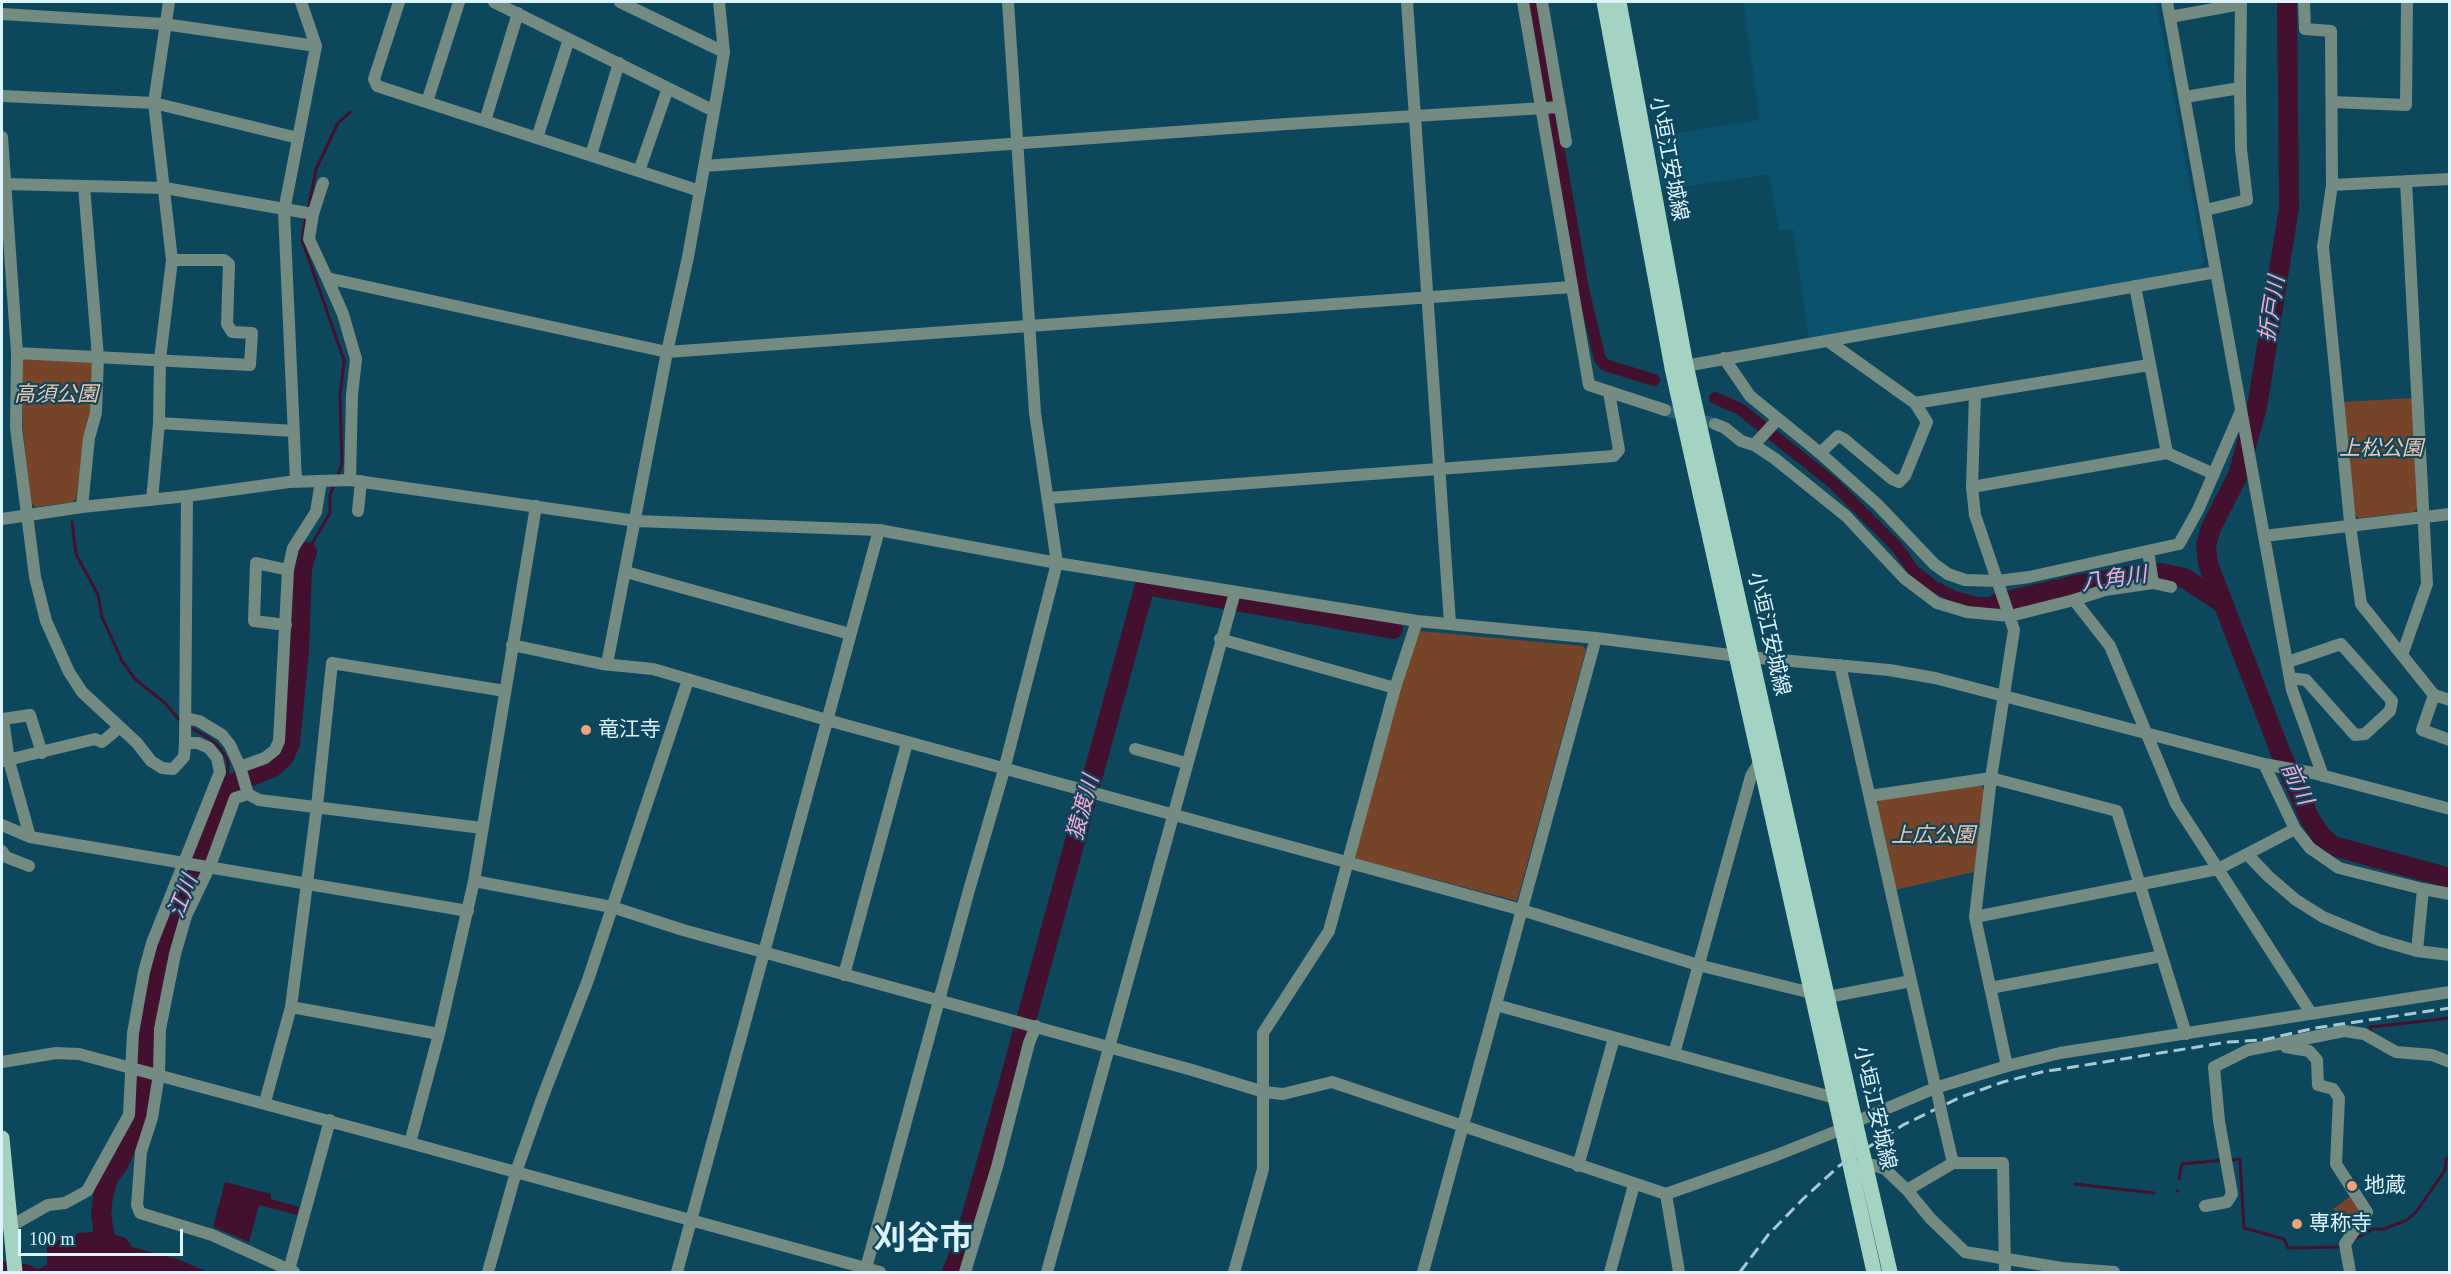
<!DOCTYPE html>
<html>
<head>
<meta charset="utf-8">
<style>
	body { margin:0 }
	#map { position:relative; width:2451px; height:1274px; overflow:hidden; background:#0d475d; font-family:"Times New Roman",serif }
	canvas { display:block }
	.frame { position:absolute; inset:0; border:3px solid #ddf3fe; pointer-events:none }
	.scale { position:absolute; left:18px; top:1229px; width:165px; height:27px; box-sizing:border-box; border:3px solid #ddf3fe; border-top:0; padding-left:8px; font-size:18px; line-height:21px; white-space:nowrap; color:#ddf3fe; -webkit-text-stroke:4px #0d475d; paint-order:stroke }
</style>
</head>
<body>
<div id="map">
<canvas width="2451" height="1274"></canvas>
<div class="frame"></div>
<div class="scale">100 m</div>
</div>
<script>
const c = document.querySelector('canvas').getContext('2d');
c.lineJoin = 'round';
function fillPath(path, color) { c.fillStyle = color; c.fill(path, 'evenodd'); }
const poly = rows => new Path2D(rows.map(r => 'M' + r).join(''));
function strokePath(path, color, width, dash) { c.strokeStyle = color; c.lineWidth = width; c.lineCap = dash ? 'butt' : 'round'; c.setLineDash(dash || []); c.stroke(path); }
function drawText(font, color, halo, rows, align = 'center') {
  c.font = font + ' "Times New Roman","Noto Sans JP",serif'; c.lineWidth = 4.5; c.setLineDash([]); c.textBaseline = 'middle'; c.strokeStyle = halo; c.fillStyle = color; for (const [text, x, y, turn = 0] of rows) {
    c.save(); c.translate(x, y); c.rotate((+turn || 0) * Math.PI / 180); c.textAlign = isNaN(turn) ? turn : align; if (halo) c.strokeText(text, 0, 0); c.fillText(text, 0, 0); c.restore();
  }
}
const built = poly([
	[1743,2,2156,2,2204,261,2199,270,1809,338,1793,229,1779,230,1769,174,1663,190,1654,137,1760,120]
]);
const green = poly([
	[24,358,90,361,93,366,91,414,85,438,76,499,72,502,36,507,31,503,23,431,21,361],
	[2413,398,2418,507,2414,512,2359,518,2353,513,2343,402],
	[1420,631,1583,646,1586,650,1517,901,1357,859,1354,855,1399,690],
	[1980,785,1985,790,1974,872,1895,890,1877,805,1879,800],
	[2351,1196,2364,1212,2351,1231,2333,1209]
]);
const water = poly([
	[225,1182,271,1194,271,1199,299,1207,297,1215,259,1205,249,1242,213,1227],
	[93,1222,111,1223,112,1234,126,1238,132,1247,177,1259,208,1272,2,1272,2,1261,27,1264,38,1269,47,1265,47,1239,74,1240,77,1233,93,1232]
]);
const stream = poly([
	[308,210,316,169,338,123,350,112],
	[306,216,302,240,344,360,340,396,342,464,337,477],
	[72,522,76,554,98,595,102,617,122,661,135,679,165,703,181,722],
	[307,552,330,513,330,495,335,483],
	[189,727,209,738,220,748,228,761,227,786],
	[2371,1032,2370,1027,2450,1018],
	[2231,1160,2240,1159,2244,1228,2284,1239,2288,1248,2342,1247],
	[2179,1179,2182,1164,2224,1160],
	[2075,1184,2154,1193],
	[2177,1191,2178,1191],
	[2353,1240,2373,1229,2384,1229,2407,1220,2417,1211,2445,1170,2446,1159,2450,1156]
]);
const canal = poly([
	[1533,2,1583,289,1600,359,1605,365,1654,380],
	[1715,398,1740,409,1833,483,1897,547,1913,570,1933,586,1955,597,1978,603,1998,603]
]);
const river = poly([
	[2287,2,2289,208,2257,407,2238,475,2211,528,2206,545,2208,564,2280,751,2310,819,2321,836,2333,846,2450,878],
	[1998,603,2076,585,2128,576,2161,573,2184,578,2223,603],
	[111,1272,101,1215,103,1197,108,1178,119,1163,140,1115,146,1028,162,954,175,914,227,786,273,767,284,757,290,743,299,651,302,567,307,552],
	[952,1272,964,1243,1004,1101,1145,585,1393,629]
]);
const minorTunnel = poly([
	[1665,410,1715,424]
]);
const minor = poly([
	[399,2,374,79,377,86,700,191],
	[494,2,714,111],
	[620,2,724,52],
	[1407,2,1450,623],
	[1523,2,1589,385,1665,410],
	[1542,2,1566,142],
	[2167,2,2292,690,2323,776],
	[2304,2,2305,29,2331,31,2332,185,2323,247,2351,532,2361,604,2434,695,2450,700],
	[2,14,164,24,316,46],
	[2170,17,2241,4],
	[2,96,154,103,298,138],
	[2185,97,2240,88,2241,2],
	[427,102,459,2],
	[2332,102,2406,105,2407,2],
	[485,121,518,13],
	[2,137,17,353,16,428,35,577,46,621,69,672,82,692,137,743,151,761,162,768,173,769,184,757,185,743],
	[537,138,569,39],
	[591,155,619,63],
	[704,166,1287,124,1560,107],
	[639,171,668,88],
	[323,183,313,214,309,239,327,278,667,352,1572,287],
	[5,184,165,188,313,214],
	[2332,185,2450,179],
	[2206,210,2247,200,2241,149,2240,88],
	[327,278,343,314,356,359,352,395,350,480],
	[2135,286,2167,453],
	[1828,341,1915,403,2149,365],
	[17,353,250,365,252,333,232,332,227,324,229,264,224,260,172,260],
	[1724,358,1750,396,1820,453,1878,505,1934,564,1948,574,1965,580,1998,581,2029,577,2179,544,2198,510,2241,411],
	[1679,367,2216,272],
	[159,423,294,431],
	[1715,424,1725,428,1741,441,1754,445,1774,458,1846,516,1904,578,1937,603,1967,612,2010,616,2074,600,2110,646,2176,804,2311,1013],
	[1754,445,1778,419],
	[1820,453,1838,436,1844,439,1892,479,1899,482,1905,476,1927,422,1915,403],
	[296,481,284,211,316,46,301,2],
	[1972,487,1975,394],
	[1048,498,1614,456,1619,450,1609,392],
	[152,500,159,423,160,359,172,260,154,103,169,2],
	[82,507,89,438,96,413,98,357,84,186],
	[358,511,361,481],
	[2,519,82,507,187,496,289,482,350,480,636,521,879,530,1057,563,1417,621,1596,638,1738,656,1889,670,1935,678,2264,764,2313,773,2450,809],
	[2264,536,2450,514],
	[2148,551,2153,583],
	[626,572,850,634],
	[2074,600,2105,590,2153,583,2171,587],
	[286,625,254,621,256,563,288,570],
	[1220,639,1395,688],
	[512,645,602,664,653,669,827,720,1522,910,1698,965,1828,997,1911,981,1840,665],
	[2402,655,2427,584,2406,181],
	[2288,662,2341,644,2392,701,2390,711,2365,734,2355,735,2306,680,2290,678],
	[607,664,667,352,688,257,719,83,724,52,719,2],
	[2434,695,2422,730,2450,740],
	[186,718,199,721,222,735,230,745,240,767],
	[1135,749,1186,763],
	[3,761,95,739,102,742,120,727],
	[2264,764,2295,829],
	[248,794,259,800,482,828],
	[1870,796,1991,778,2117,811,2186,1034],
	[2,825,30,837,468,911],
	[30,837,9,761,3,719,30,715,42,753],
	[2,851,6,857,29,866],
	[474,881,536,506],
	[2423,889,2450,894],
	[1975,917,2218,869,2247,854,2295,829,2310,848,2339,868,2423,889,2417,951,2379,940,2323,917,2296,900,2268,876,2247,854],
	[2417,951,2450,955],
	[844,975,907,743],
	[1911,981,1937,1094],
	[1990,988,2162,956],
	[1496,1005,1835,1098],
	[291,1007,439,1034],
	[2286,1047,2309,1051,2317,1060,2318,1085,2333,1089,2339,1098,2336,1164,2367,1212,2345,1244,2350,1272],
	[1674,1054,1751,776,1761,760],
	[2,1062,56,1053,79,1054,410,1143,439,1034,474,881,612,907,683,930,1192,1070,1264,1092,1283,1094,1332,1082,1666,1194,1777,1155,1842,1129],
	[2007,1066,2060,1053,2450,992],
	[265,1102,291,1007,317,806,332,663,505,691],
	[1855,1122,1935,1088,2007,1066,1975,917,1991,778,2014,630,1975,515,1972,487,2167,453,2214,474],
	[410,1143,880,1272],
	[1953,1163,2003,1163,2005,1272],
	[1578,1166,1614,1038],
	[1866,1166,1873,1165,1885,1169,1907,1190,1930,1218,1965,1252,2062,1268,2114,1272],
	[1907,1190,1953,1163,1942,1116],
	[1666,1194,1679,1272],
	[2205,1206,2227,1202,2232,1194,2219,1121,2214,1067,2248,1050,2344,1031,2364,1034,2396,1052,2432,1055,2450,1062],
	[2,1225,11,1226,48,1205,65,1203,87,1191,129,1115,133,1033,144,972,152,943,220,772,217,758,209,748,198,743,185,743,187,496],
	[289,1270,330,1120],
	[294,1272,212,1235,140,1213,137,1205,141,1152,152,1118,159,1074,160,1029,175,954,186,916,210,866,235,798,248,794,240,767,265,758,275,750,279,741,288,570,293,548,316,512,321,481],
	[488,1272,516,1172,543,1096,588,980,688,680],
	[677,1272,879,530],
	[865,1272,969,890,1004,770,1057,563,1035,413,1008,2],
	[965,1272,997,1167,1029,1043,1036,1026],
	[1047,1272,1235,592],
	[1234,1272,1263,1169,1263,1033,1329,931,1395,688,1417,621],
	[1423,1272,1596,638],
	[1610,1272,1634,1185]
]);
const major = poly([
	[1604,2,1672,368,1874,1272],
	[1619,2,1686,365,1858,1134],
	[2,1138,15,1272],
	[1865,1163,1890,1272]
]);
const rail = poly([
	[1740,1272,1768,1235,1803,1199,1839,1166,1903,1125,1961,1097,2003,1082,2042,1072,2228,1042,2263,1040,2315,1028,2450,1008]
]);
const minorBridge = poly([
	[1938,1096,1942,1116]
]);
const majorBridge = poly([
	[1858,1134,1865,1163]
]);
const markers = [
	[586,730,6,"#f0a278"],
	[2352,1186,6,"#f0a278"],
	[2297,1224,6,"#f0a278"]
];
const streetNames = [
	["小垣江安城線",1668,159,79],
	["小垣江安城線",1768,634,77],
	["小垣江安城線",1874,1108,77]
];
const parkNames = [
	["高須公園",56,395],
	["上松公園",2381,449],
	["上広公園",1933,836]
];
const poiNames = [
	["竜江寺",598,730],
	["地蔵",2364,1186],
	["専称寺",2309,1224]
];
const waterNames = [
	["折戸川",2273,309,-81],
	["八角川",2114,580,-8],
	["前川",2296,784,64],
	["猿渡川",1084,808,-75],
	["江川",184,897,-69]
];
const townNames = [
	["刈谷市",923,1240]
];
fillPath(built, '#0b536d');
fillPath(green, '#764428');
fillPath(water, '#42112d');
strokePath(stream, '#42112d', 3);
strokePath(canal, '#42112d', 12);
strokePath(river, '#42112d', 20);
strokePath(minorTunnel, '#2c6175', 12, [12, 6]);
strokePath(minor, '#738b81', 12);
strokePath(major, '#a3d3c1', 15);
strokePath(rail, '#a8c8d5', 3, [12, 6]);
strokePath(minorBridge, '#738b81', 12);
strokePath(majorBridge, '#a3d3c1', 15);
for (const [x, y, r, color] of markers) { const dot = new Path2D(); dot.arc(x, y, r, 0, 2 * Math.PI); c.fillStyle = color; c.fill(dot); strokePath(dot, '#0d475d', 2); }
drawText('21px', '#ddf3fe', '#0d475d', streetNames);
drawText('italic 21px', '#f8c6ab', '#0d475d', parkNames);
drawText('21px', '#ddf3fe', '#0d475d', poiNames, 'left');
drawText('italic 22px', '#fda7d1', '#0d475d', waterNames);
drawText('bold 33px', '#ddf3fe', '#0d475d', townNames);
</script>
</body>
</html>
